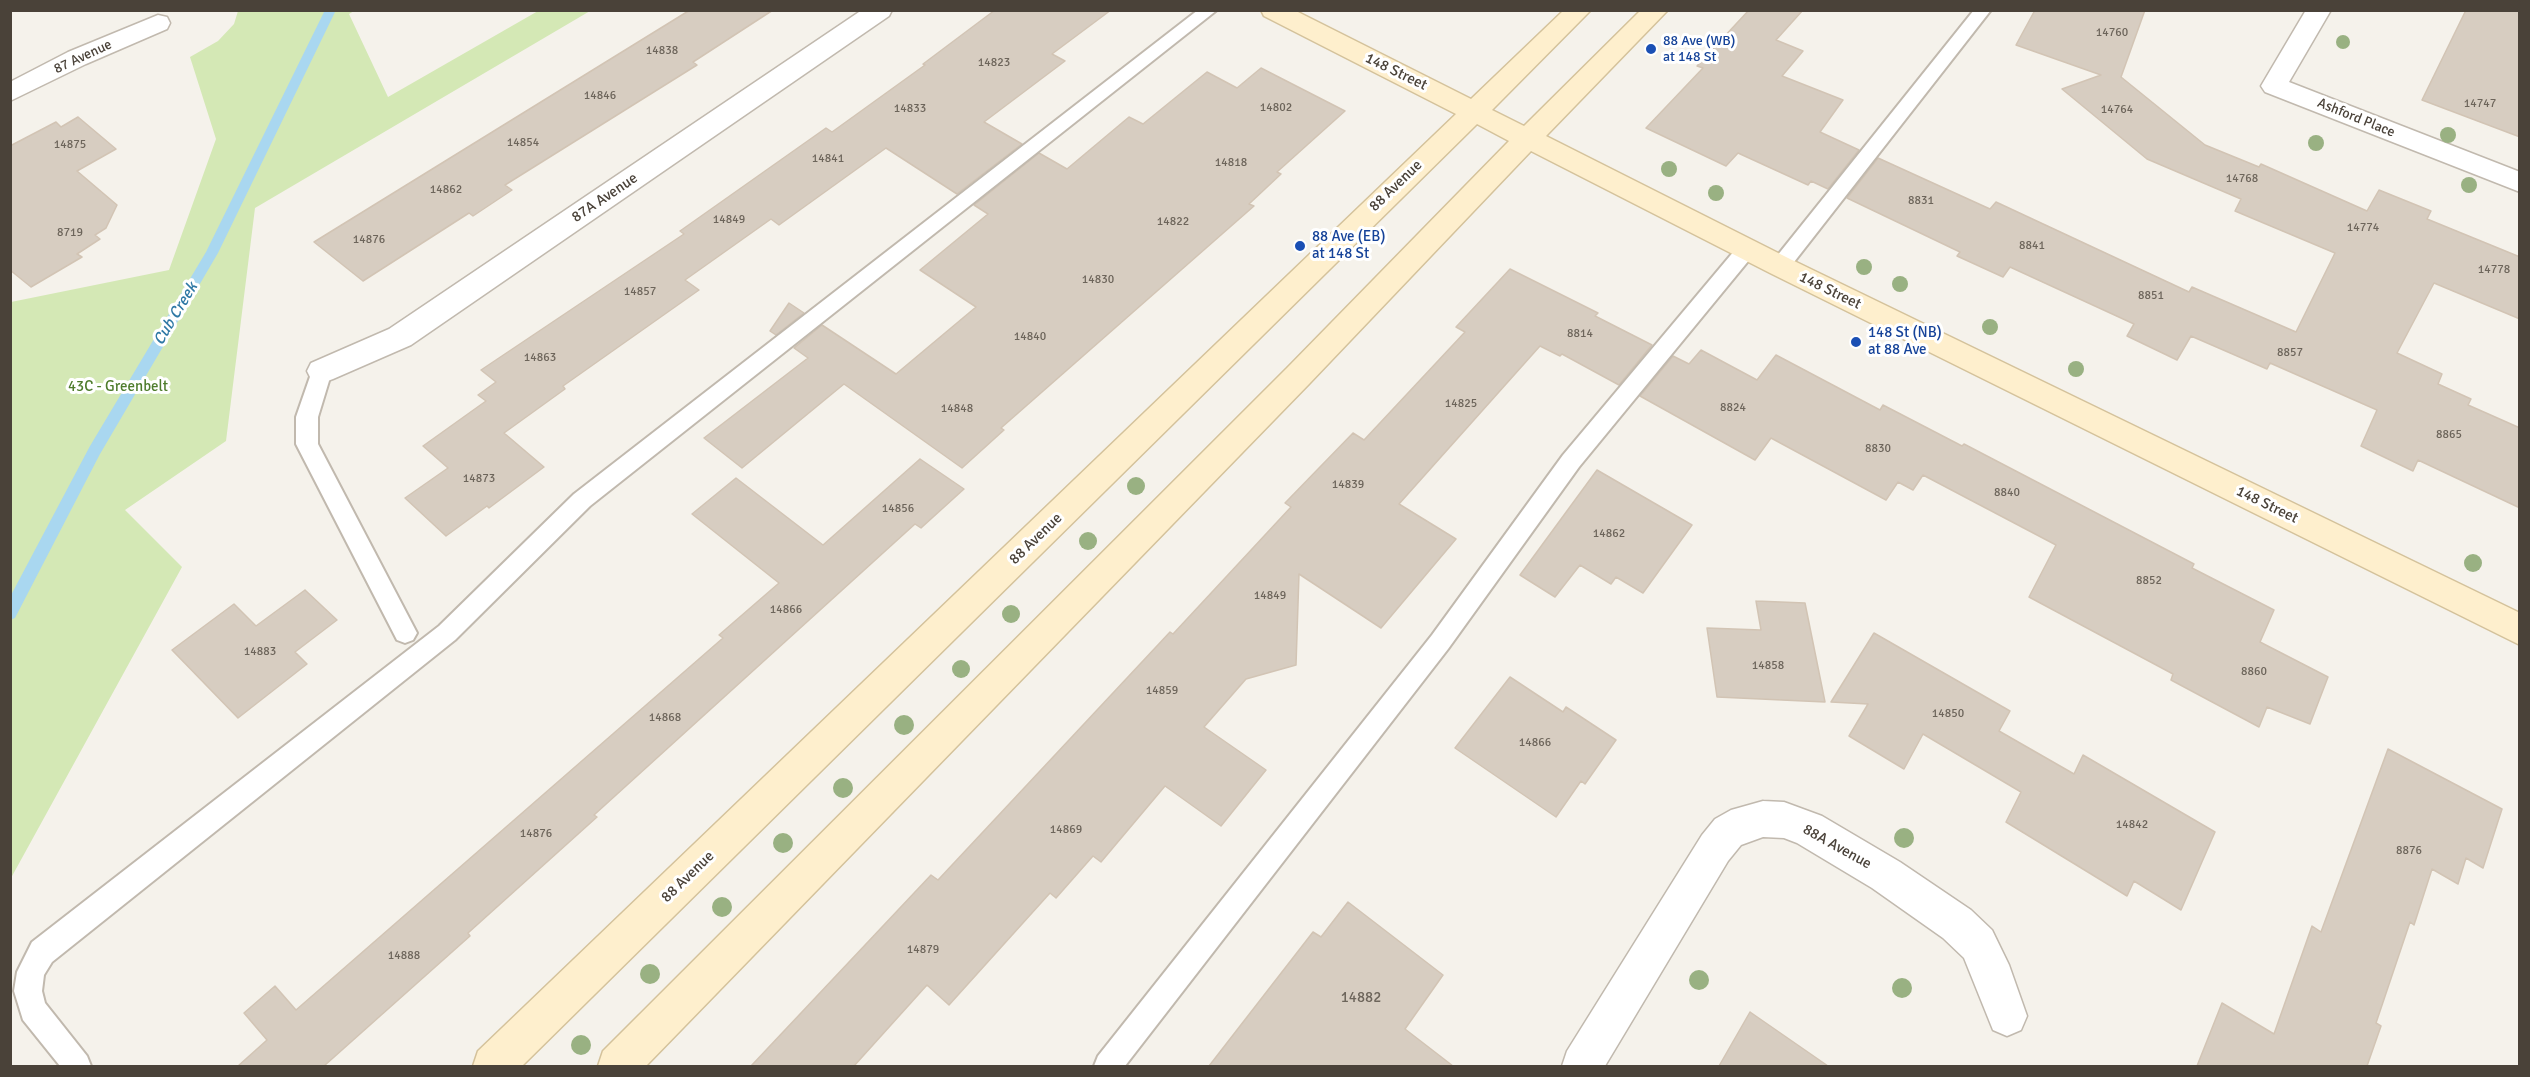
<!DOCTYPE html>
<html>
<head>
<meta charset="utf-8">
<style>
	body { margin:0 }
	#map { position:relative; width:2530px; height:1077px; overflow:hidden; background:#f5f2eb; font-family:Signika,sans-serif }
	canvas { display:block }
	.frame { position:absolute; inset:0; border:12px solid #4a4239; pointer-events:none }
</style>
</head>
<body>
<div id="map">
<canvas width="2530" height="1077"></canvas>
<div class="frame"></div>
</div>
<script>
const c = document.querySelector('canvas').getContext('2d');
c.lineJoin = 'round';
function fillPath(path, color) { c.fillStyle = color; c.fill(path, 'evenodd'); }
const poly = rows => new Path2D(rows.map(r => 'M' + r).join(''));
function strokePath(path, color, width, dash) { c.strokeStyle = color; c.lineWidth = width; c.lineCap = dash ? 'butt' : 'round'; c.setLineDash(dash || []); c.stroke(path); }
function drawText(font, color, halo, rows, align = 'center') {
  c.font = font + ' Signika,sans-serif'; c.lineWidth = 6; c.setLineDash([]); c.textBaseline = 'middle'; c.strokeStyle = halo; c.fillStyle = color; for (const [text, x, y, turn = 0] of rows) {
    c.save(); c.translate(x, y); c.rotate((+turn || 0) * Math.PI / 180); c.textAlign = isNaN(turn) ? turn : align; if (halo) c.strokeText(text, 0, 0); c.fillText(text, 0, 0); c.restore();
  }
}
const green = poly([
	[238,11,354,11,349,14,388,97,538,11,590,11,255,208,226,441,125,510,182,567,11,878,11,302,169,270,216,139,190,57,218,41,234,24]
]);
const stream = poly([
	[325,10,336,10,218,253,100,454,15,618,10,620,10,597,90,446,206,252,325,10]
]);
const building = poly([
	[690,10,773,10,693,62,697,65,505,185,512,190,473,216,469,213,363,281,314,242,690,10],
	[995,10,1111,10,1052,54,1065,61,984,122,1022,144,957,194,886,148,779,225,771,219,685,280,699,290,563,386,565,389,504,433,544,467,489,508,487,506,446,536,405,498,448,468,423,446,486,401,478,395,496,382,481,370,684,234,680,231,826,128,832,132,925,65,923,64,995,10],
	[1749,10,1803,10,1776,40,1803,51,1782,76,1843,100,1820,132,1859,150,1828,189,1811,181,1808,185,1738,153,1726,166,1646,128,1703,68,1697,66,1749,10],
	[2035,10,2145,10,2121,77,2205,145,2259,167,2261,164,2367,211,2379,190,2431,211,2427,219,2520,257,2520,319,2434,283,2397,353,2442,374,2438,384,2471,399,2468,405,2520,428,2520,508,2418,460,2413,471,2361,446,2377,410,2270,363,2267,369,2191,336,2177,360,2127,336,2134,324,2010,267,2003,277,1957,256,1960,252,1847,198,1878,158,1990,209,1996,202,2189,292,2192,287,2296,332,2335,253,2235,211,2241,199,2147,159,2062,89,2101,75,2016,45,2035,10],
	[2466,10,2520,10,2520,137,2422,100,2466,10],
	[1261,68,1345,111,1277,172,1281,174,1249,204,1254,206,1001,428,1004,430,962,468,844,384,742,468,704,438,808,358,794,348,822,325,896,374,976,307,920,270,988,214,974,205,1039,153,1067,169,1129,117,1143,124,1207,72,1237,88,1261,68],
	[78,117,116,149,77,171,117,205,106,228,95,235,100,239,77,254,82,257,31,287,10,270,10,146,56,122,61,127,78,117],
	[1510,269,1598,313,1595,316,1652,345,1619,385,1562,354,1560,356,1540,346,1399,504,1456,539,1381,628,1299,574,1296,665,1246,679,1204,727,1266,770,1221,826,1165,786,1101,862,1093,856,1056,898,1050,893,949,1005,927,985,854,1066,751,1066,931,875,938,880,1170,632,1173,634,1291,507,1285,503,1353,433,1364,440,1465,332,1456,327,1510,269],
	[789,303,804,313,776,335,770,331,789,303],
	[1701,350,1757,380,1776,355,1880,410,1883,405,1962,446,1964,444,2194,564,2192,568,2274,610,2260,642,2328,677,2310,724,2267,707,2259,727,2171,680,2173,674,2029,597,2056,545,1923,475,1913,490,1898,482,1886,500,1771,438,1755,460,1640,396,1673,356,1689,364,1701,350],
	[920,459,964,489,921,528,915,524,594,815,597,817,468,933,470,936,324,1066,238,1066,267,1040,244,1013,275,986,296,1010,723,638,719,635,779,583,692,514,736,478,823,545,920,459],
	[1597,470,1692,525,1643,593,1616,577,1611,584,1580,565,1555,597,1520,575,1597,470],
	[305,590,337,620,295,652,307,664,238,718,172,650,234,604,256,626,305,590],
	[1756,601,1805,603,1825,702,1717,697,1707,628,1761,630,1756,601],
	[1874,633,2010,711,1999,731,2074,774,2083,755,2215,832,2181,910,2134,881,2127,896,2006,822,2021,792,1923,734,1904,769,1849,736,1868,704,1831,702,1874,633],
	[1510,677,1563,712,1566,707,1616,740,1585,784,1581,781,1556,817,1455,748,1510,677],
	[2388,749,2502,809,2483,868,2466,858,2458,884,2432,869,2414,925,2410,922,2376,1023,2381,1026,2367,1066,2197,1066,2222,1003,2274,1034,2312,926,2321,932,2388,749],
	[1348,902,1443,975,1405,1029,1453,1066,1209,1066,1313,932,1321,937,1348,902],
	[1750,1012,1828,1066,1719,1066,1750,1012]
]);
const lane = poly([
	[1198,10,1217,10,590,506,455,640,52,962,44,975,42,991,45,1003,87,1056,91,1066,60,1066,23,1020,14,991,17,972,32,942,439,626,574,494,1198,10],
	[1974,10,1991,10,1787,271,1773,271,1770,266,1773,261,1974,10],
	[1747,242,1754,244,1757,249,1754,254,1579,467,1448,649,1125,1066,1094,1066,1098,1056,1432,635,1563,455,1740,244,1747,242],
	[322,363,329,365,332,371,318,417,318,444,417,633,413,640,405,643,397,640,296,444,296,417,312,371,315,365,322,363]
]);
const street = poly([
	[862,10,892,10,889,16,411,345,333,379,322,383,311,379,307,371,311,363,389,329,862,10],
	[2306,10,2331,10,2289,82,2520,172,2520,192,2265,92,2261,86,2306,10],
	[158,15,167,17,170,23,167,29,86,64,10,101,10,82,68,52,158,15],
	[1763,801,1784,802,1822,816,1900,862,1971,910,1992,930,2009,965,2027,1016,2021,1030,2007,1036,1993,1030,1964,958,1943,938,1872,888,1797,843,1784,838,1763,837,1741,845,1728,861,1605,1066,1562,1066,1567,1051,1702,835,1715,819,1731,810,1763,801]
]);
const secondary = poly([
	[1261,10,1294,10,1471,99,1564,10,1591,10,1492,110,1524,126,1641,10,1668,10,1546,136,1790,259,2520,613,2520,645,1770,273,1531,151,1309,384,646,1066,598,1066,603,1051,1287,368,1509,141,1477,124,522,1066,473,1066,478,1051,1456,114,1264,16,1261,10]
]);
const trees = [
	[2343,42,7],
	[2448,135,8],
	[2316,143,8],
	[1669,169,8],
	[2469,185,8],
	[1716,193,8],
	[1864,267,8],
	[1900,284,8],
	[1990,327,8],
	[2076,369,8],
	[1136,486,9],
	[1088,541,9],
	[2473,563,9],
	[1011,614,9],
	[961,669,9],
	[904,725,10],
	[843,788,10],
	[1904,838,10],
	[783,843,10],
	[722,907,10],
	[650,974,10],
	[1699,980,10],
	[1902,988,10],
	[581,1045,10]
];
const markers = [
	[1651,49,6,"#1a4fb4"],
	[1300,246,6,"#1a4fb4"],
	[1856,342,6,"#1a4fb4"]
];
const numberNames = [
	["14760",2112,33],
	["14838",662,51],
	["14823",994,63],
	["14846",600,96],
	["14747",2480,104],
	["14802",1276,108],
	["14833",910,109],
	["14764",2117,110],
	["14854",523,143],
	["14875",70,145],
	["14841",828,159],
	["14818",1231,163],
	["14768",2242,179],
	["14862",446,190],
	["8831",1921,201],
	["14849",729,220],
	["14822",1173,222],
	["14774",2363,228],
	["8719",70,233],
	["14876",369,240],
	["8841",2032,246],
	["14778",2494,270],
	["14830",1098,280],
	["14857",640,292],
	["8851",2151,296],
	["8814",1580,334],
	["14840",1030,337],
	["8857",2290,353],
	["14863",540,358],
	["14825",1461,404],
	["8824",1733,408],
	["14848",957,409],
	["8865",2449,435],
	["8830",1878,449],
	["14873",479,479],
	["14839",1348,485],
	["8840",2007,493],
	["14856",898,509],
	["14862",1609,534],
	["8852",2149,581],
	["14849",1270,596],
	["14866",786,610],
	["14883",260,652],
	["14858",1768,666],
	["8860",2254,672],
	["14859",1162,691],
	["14850",1948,714],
	["14868",665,718],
	["14866",1535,743],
	["14842",2132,825],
	["14869",1066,830],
	["14876",536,834],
	["8876",2409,851],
	["14879",923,950],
	["14888",404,956]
];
const farTransitnames = [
	["88 Ave (WB)",1663,41],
	["at 148 St",1663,57]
];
const farStreetnames = [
	["87 Avenue",83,57,-25],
	["Ashford Place",2356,118,22]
];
const streetNames = [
	["148 Street",1396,72,26],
	["88 Avenue",1396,186,-44],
	["87A Avenue",605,198,-34],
	["148 Street",1830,291,26],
	["148 Street",2267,505,26],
	["88 Avenue",1036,539,-44],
	["88A Avenue",1837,847,29],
	["88 Avenue",688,877,-44]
];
const transitNames = [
	["88 Ave (EB)",1312,237],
	["at 148 St",1312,254],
	["148 St (NB)",1868,333],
	["at 88 Ave",1868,350]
];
const parkNames = [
	["43C - Greenbelt",118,387]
];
const nearNumbernames = [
	["14882",1361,998]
];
const waterNames = [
	["Cub Creek",176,314,-59]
];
fillPath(green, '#d4e8b5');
fillPath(stream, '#a9d7f0');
fillPath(building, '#d7cdc1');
strokePath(building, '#d2c4b4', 1.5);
strokePath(lane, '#c1b9ae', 4);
strokePath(street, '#c1b9ae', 3);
strokePath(secondary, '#d4c29b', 3);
fillPath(lane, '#fff');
fillPath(street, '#fff');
fillPath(secondary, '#feefcd');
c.fillStyle = '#99b182';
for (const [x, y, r] of trees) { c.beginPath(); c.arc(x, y, r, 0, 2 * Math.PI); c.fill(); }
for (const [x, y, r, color] of markers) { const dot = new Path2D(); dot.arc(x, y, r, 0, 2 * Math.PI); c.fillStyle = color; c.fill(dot); strokePath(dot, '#fff', 2); }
drawText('12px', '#6d655b', null, numberNames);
drawText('14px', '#164399', '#fff', farTransitnames, 'left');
drawText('14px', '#4a4239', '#fff', farStreetnames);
drawText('15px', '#4a4239', '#fff', streetNames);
drawText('15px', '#164399', '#fff', transitNames, 'left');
drawText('15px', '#4e7c2c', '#fff', parkNames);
drawText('15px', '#6d655b', null, nearNumbernames);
drawText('italic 16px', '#2f79a5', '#fff', waterNames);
</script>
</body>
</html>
